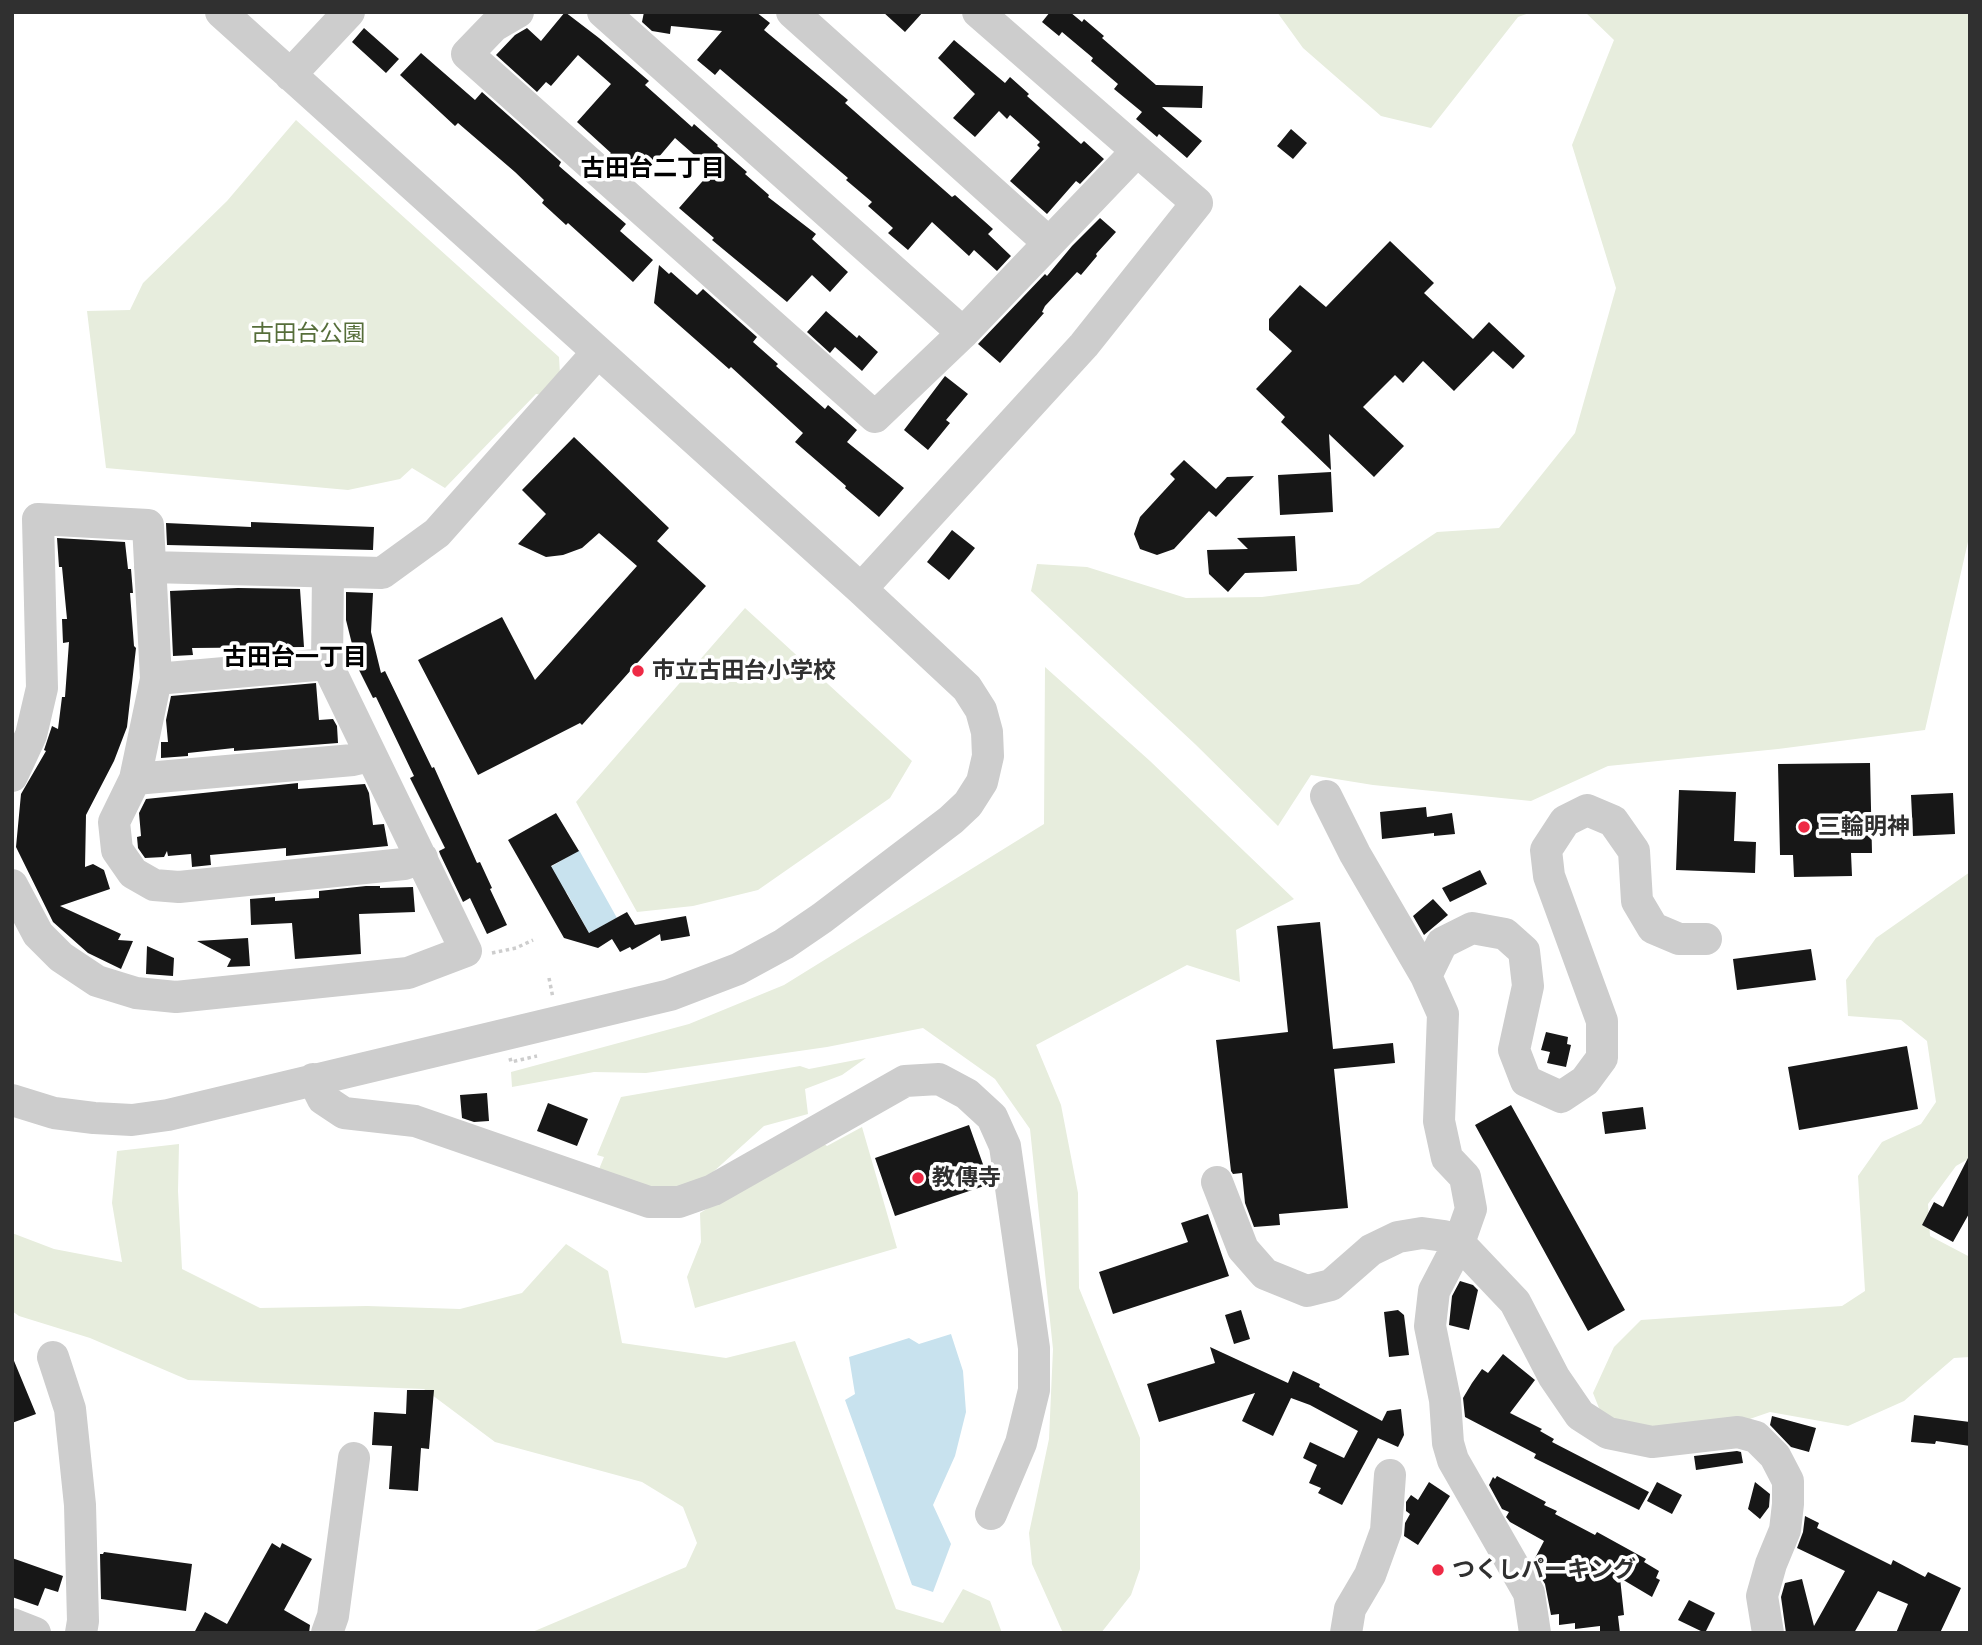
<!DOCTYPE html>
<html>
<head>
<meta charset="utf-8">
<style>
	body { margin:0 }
	#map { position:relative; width:1982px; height:1645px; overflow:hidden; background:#fff; font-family:"Open Sans",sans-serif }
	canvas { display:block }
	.frame { position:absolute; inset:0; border:14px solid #303030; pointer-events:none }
</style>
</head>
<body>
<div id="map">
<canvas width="1982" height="1645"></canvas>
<div class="frame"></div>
</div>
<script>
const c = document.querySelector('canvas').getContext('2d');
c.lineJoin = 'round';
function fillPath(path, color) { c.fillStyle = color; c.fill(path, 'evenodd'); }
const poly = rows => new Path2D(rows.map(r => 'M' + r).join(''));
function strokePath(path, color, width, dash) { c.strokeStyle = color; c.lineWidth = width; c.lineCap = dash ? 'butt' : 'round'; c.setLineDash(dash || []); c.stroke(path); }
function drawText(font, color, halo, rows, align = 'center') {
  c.font = font + ' "Open Sans","Noto Sans JP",sans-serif'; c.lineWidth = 7; c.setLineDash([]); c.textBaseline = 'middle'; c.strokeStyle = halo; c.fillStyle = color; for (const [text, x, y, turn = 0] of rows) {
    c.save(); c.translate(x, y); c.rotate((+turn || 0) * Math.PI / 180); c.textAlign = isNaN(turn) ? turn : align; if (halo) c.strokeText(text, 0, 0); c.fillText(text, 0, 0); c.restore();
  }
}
const green = poly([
	[1277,12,1532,12,1518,17,1431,128,1381,116,1303,48],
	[1585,12,1970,12,1970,533,1925,730,1778,749,1608,766,1531,801,1373,785,1311,775,1278,826,1195,744,1031,591,1037,564,1087,567,1186,598,1262,597,1359,584,1437,532,1499,528,1575,433,1616,288,1572,145,1614,40],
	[296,120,559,357,560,374,543,395,536,394,445,488,412,468,400,479,348,490,106,468,87,311,130,310,143,283,227,201],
	[745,608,912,761,890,798,758,890,693,906,637,912,576,802],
	[1045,667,1150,761,1294,899,1236,930,1240,982,1187,965,1036,1045,1061,1105,1078,1193,1079,1288,1140,1438,1140,1569,1131,1595,1101,1633,1063,1633,1032,1564,1029,1533,1049,1439,1053,1349,1030,1129,995,1079,923,1028,827,1047,646,1073,594,1072,512,1087,511,1072,689,1024,784,985,1044,824],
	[1970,872,1970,1158,1956,1166,1928,1204,1930,1236,1970,1257,1970,1357,1954,1358,1904,1401,1848,1426,1770,1412,1741,1422,1644,1431,1603,1418,1593,1393,1614,1347,1641,1320,1842,1306,1865,1291,1858,1176,1882,1142,1921,1124,1936,1102,1927,1041,1901,1020,1848,1016,1846,980,1876,938],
	[866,1058,842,1075,805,1089,808,1114,764,1126,702,1182,674,1197,595,1179,604,1157,597,1155,621,1097,800,1066,809,1069],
	[862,1127,897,1248,695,1308,687,1277,701,1242,700,1213,820,1141,827,1146],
	[179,1144,178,1191,182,1269,260,1308,367,1306,460,1309,522,1293,566,1244,608,1271,622,1343,726,1358,795,1341,896,1609,943,1623,963,1589,990,1601,1002,1633,530,1633,686,1567,697,1543,683,1507,642,1482,495,1442,424,1389,188,1380,90,1338,19,1316,12,1311,12,1233,54,1249,122,1262,112,1203,117,1151]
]);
const water = poly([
	[579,850,617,918,589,933,567,893,539,874],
	[951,1334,963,1371,966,1412,955,1456,933,1505,951,1544,933,1592,912,1585,845,1400,855,1394,849,1357,909,1338,919,1344]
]);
const building = poly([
	[565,12,599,38,649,81,645,85,692,127,694,124,718,145,717,146,747,172,745,174,769,195,768,197,816,234,812,239,848,272,830,292,812,275,787,302,712,240,714,238,679,208,708,175,703,171,707,166,675,138,646,172,629,159,622,167,609,155,611,153,577,122,611,84,578,55,551,86,546,82,537,92,496,55,515,35,527,28,541,41],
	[644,12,756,12,770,23,764,30,848,100,845,103,952,197,955,195,993,229,988,234,1011,256,997,271,974,250,969,256,932,222,908,250,888,233,893,228,868,206,872,202,846,180,848,178,720,69,715,75,697,60,722,31,671,26,670,34,652,31,642,22],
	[883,12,923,12,905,32],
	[1050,12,1070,12,1082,22,1084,19,1104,36,1102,38,1156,85,1203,86,1202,108,1162,107,1202,141,1187,158,1159,134,1157,137,1136,119,1142,112,1114,89,1118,84,1091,61,1093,58,1062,32,1059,36,1042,22],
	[364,28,399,59,386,73,352,42],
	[954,40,1005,83,1010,77,1029,94,1027,96,1081,144,1084,141,1104,159,1080,184,1076,181,1047,214,1010,181,1040,148,1037,145,1040,142,1010,115,1007,119,999,111,975,137,953,118,975,94,938,58],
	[421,53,475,100,482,92,561,162,559,166,626,224,620,231,653,260,633,282,568,223,566,225,542,203,544,200,515,172,458,123,455,126,400,75],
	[1291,129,1307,143,1293,159,1277,146],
	[1100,218,1116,232,1096,254,1097,256,1081,275,1077,272,1045,306,1042,312,1044,313,1000,363,978,344,1045,274,1047,276,1072,246],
	[1390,241,1434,283,1424,293,1473,339,1489,322,1525,356,1513,369,1493,351,1454,391,1423,361,1403,383,1395,375,1363,407,1404,446,1374,477,1329,434,1331,470,1281,422,1285,417,1256,389,1292,351,1269,330,1269,319,1300,285,1326,307],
	[659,265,669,274,671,272,697,295,703,289,757,337,753,342,778,364,776,366,825,409,828,405,857,430,847,442,904,488,879,517,845,488,846,486,795,442,803,433,731,367,729,369,654,303],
	[826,311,857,338,859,335,878,352,862,371,835,347,830,353,807,332],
	[945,376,968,394,946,420,950,423,928,450,904,430],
	[574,437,669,528,657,541,706,586,582,725,580,723,478,775,418,660,502,617,535,680,637,566,599,533,582,548,563,555,546,557,518,544,546,514,522,490],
	[1184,460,1216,489,1227,477,1254,476,1216,517,1209,511,1174,549,1157,555,1140,549,1134,534,1140,517,1175,479,1170,474],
	[1331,472,1333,512,1280,515,1278,475],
	[251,522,374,527,373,550,167,545,166,523,251,527],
	[952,530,975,548,949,580,927,562],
	[1295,536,1297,571,1245,573,1228,592,1209,574,1207,550,1248,549,1237,538],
	[57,538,125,542,128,569,131,569,133,593,130,593,134,646,136,648,127,727,114,761,86,815,85,867,93,864,104,870,110,889,60,906,121,934,118,940,133,941,121,969,88,953,53,922,16,847,21,794,46,751,44,750,52,726,58,729,62,697,65,697,69,642,63,643,62,619,67,619,62,567,59,567],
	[238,588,300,589,304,647,192,648,193,655,173,656,170,591],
	[346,592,373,593,371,632,381,673,385,671,432,768,434,767,477,863,480,862,492,888,490,889,507,925,487,934,470,898,463,902,440,854,439,851,445,848,410,778,414,776,376,697,373,698,358,668,346,620],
	[316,683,319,720,333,719,337,726,338,743,234,751,234,748,188,753,188,756,161,758,161,742,168,742,166,720,171,696],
	[1870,763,1872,853,1851,853,1852,876,1794,877,1793,855,1780,855,1778,764],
	[298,783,298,789,365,784,369,793,373,825,384,824,388,846,286,856,286,848,210,855,211,865,192,867,191,854,168,856,167,851,164,857,145,858,138,848,137,837,141,836,139,813,146,799],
	[1679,790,1736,792,1734,841,1756,842,1755,873,1676,870],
	[1953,793,1955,834,1913,836,1911,795],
	[1426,807,1427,817,1452,813,1455,834,1434,836,1434,833,1382,839,1380,812],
	[556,813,579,851,551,866,589,933,627,912,635,925,686,916,690,936,661,941,660,934,632,950,630,947,620,952,612,939,598,948,564,938,508,840],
	[1480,870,1487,884,1450,902,1442,888],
	[366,886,380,886,380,888,413,887,415,912,359,914,361,954,295,959,292,923,251,925,250,899,275,897,275,901,319,898,319,891],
	[1433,899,1448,915,1424,935,1413,916],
	[1320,922,1333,1049,1393,1043,1395,1063,1334,1069,1348,1208,1279,1214,1280,1225,1254,1227,1245,1203,1242,1173,1233,1174,1231,1171,1216,1040,1288,1032,1277,926],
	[248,938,250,966,227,967,231,959,197,941],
	[147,946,174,958,173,976,146,974],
	[1811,949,1816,980,1737,990,1733,959],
	[1546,1032,1568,1037,1567,1044,1571,1045,1566,1067,1547,1063,1550,1052,1541,1050],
	[1907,1046,1918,1109,1799,1130,1788,1067],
	[487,1093,489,1121,474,1122,462,1118,460,1095],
	[548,1103,588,1119,577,1146,537,1131],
	[1511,1105,1625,1310,1588,1331,1475,1125],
	[1643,1107,1646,1129,1605,1134,1602,1112],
	[969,1125,990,1184,895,1216,875,1158],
	[1970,1154,1970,1212,1953,1242,1922,1225,1934,1202,1943,1207],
	[1208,1214,1229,1276,1113,1314,1099,1272,1188,1242,1181,1223],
	[1460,1281,1473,1285,1478,1290,1469,1330,1449,1325,1452,1296],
	[1241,1310,1250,1339,1234,1344,1225,1315],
	[1398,1310,1404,1315,1409,1355,1389,1357,1384,1312],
	[1210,1347,1288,1383,1293,1371,1320,1384,1319,1387,1382,1421,1387,1411,1401,1409,1404,1435,1398,1447,1378,1438,1342,1505,1318,1493,1321,1488,1309,1483,1317,1465,1303,1458,1310,1442,1344,1458,1358,1431,1310,1405,1291,1398,1273,1436,1242,1421,1255,1393,1159,1422,1147,1384,1215,1363],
	[1503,1354,1535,1380,1510,1413,1542,1429,1540,1431,1554,1439,1552,1442,1649,1492,1639,1510,1534,1458,1536,1454,1465,1417,1463,1398,1472,1383,1482,1369,1488,1373],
	[12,1356,36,1414,12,1423],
	[407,1390,434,1390,429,1449,421,1448,418,1491,389,1489,392,1446,372,1445,374,1412,406,1414],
	[1914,1415,1970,1422,1970,1446,1936,1441,1935,1444,1911,1442],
	[1772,1416,1816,1428,1809,1452,1791,1447,1770,1425],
	[1737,1451,1741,1452,1743,1463,1696,1470,1694,1456],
	[1497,1476,1546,1502,1544,1505,1557,1511,1555,1514,1595,1535,1597,1532,1646,1559,1644,1562,1659,1571,1656,1578,1660,1580,1652,1597,1620,1578,1624,1615,1618,1616,1620,1633,1600,1633,1600,1626,1575,1629,1575,1623,1559,1625,1559,1614,1551,1615,1545,1584,1539,1574,1539,1568,1533,1562,1544,1541,1510,1522,1506,1517,1509,1512,1502,1509,1489,1485,1493,1477,1495,1479],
	[1429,1482,1450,1496,1418,1545,1404,1536,1405,1523,1410,1514,1406,1511,1406,1502,1411,1495,1418,1500],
	[1657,1482,1682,1495,1672,1514,1647,1501],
	[1755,1482,1770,1494,1769,1507,1760,1519,1748,1509],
	[1805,1516,1819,1523,1817,1528,1891,1565,1893,1560,1925,1577,1928,1572,1961,1588,1940,1633,1896,1633,1908,1604,1878,1591,1854,1633,1786,1633,1781,1597,1785,1583,1802,1579,1814,1626,1845,1571,1797,1548,1803,1532],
	[272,1543,280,1548,282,1543,312,1559,284,1610,310,1625,309,1633,194,1633,205,1612,227,1624],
	[104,1552,192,1564,186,1611,101,1599,100,1554,103,1554],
	[12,1558,63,1576,58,1592,45,1588,38,1606,12,1597],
	[1689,1600,1715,1613,1705,1633,1678,1620]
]);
const path = poly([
	[492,953,516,948,533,940],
	[549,978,553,998],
	[510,1058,511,1062,537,1056]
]);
const minor = poly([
	[518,12,494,26,467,54,875,417,963,333,1136,152],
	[603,12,963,333],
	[792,12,1049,243],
	[290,75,349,12],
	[150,567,382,573,437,533,597,353],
	[861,589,1084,345,1197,203,978,12],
	[156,679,327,664],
	[12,776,31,735,42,688,38,519,148,525,156,679,135,779,114,822,117,850,133,873,154,885,179,887,404,864,422,858],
	[135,779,353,760,370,756],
	[1326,796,1355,854,1426,976],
	[12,885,38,934,61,957,97,981,136,993,176,997,408,973,466,951,327,664,328,572],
	[313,1079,323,1099,344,1113,415,1121,649,1202,679,1202,713,1190,905,1081,939,1079,967,1094,992,1117,1005,1146,1034,1348,1034,1390,1021,1443,991,1514],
	[12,1100,54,1113,94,1118,132,1120,168,1115,670,995,738,969,784,944,822,918,951,820,968,804,982,782,988,756,987,732,981,710,967,688,861,589,221,12],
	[1217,1182,1243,1249,1265,1274,1307,1291,1331,1285,1371,1250,1398,1237,1422,1233,1444,1236,1459,1243,1515,1302,1554,1377,1580,1415,1608,1433,1652,1442,1738,1432,1756,1437,1775,1456,1788,1481,1788,1504,1785,1530,1771,1564,1762,1596,1768,1633],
	[53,1357,70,1409,80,1505,83,1621,81,1633],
	[12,1624,35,1633],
	[327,1633,333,1616,354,1458],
	[1346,1633,1350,1609,1370,1575,1386,1531,1390,1475],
	[1535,1633,1529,1593,1453,1460,1448,1443,1445,1400,1430,1326,1434,1291,1459,1243,1471,1209,1465,1177,1447,1158,1439,1121,1443,1014,1426,976,1442,943,1472,928,1505,934,1524,951,1528,986,1514,1050,1526,1081,1561,1097,1585,1081,1602,1058,1602,1021,1549,876,1546,850,1565,821,1587,810,1613,821,1634,851,1637,901,1653,928,1679,939,1706,939]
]);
const markers = [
	[638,671,7,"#ee2a45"],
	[1804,827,7,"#ee2a45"],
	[918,1178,7,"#ee2a45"],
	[1438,1570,7,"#ee2a45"]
];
const parkNames = [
	["古田台公園",308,334]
];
const poiNames = [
	["市立古田台小学校",652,671],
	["三輪明神",1818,827],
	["教傳寺",932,1178],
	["つくしパーキング",1452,1570]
];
const neighbourhoodNames = [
	["古田台二丁目",653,169],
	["古田台一丁目",295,658]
];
fillPath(green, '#e7eddd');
fillPath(water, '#c8e2ee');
fillPath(building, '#171717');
strokePath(path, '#cdcdcd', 3.5, [3.5, 3.5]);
strokePath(minor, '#cdcdcd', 32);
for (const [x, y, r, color] of markers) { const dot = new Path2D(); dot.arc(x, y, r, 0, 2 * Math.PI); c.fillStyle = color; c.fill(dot); strokePath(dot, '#fff', 2.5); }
drawText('23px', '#566e3a', '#fff', parkNames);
drawText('bold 23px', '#303030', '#fff', poiNames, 'left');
drawText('bold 24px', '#000', '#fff', neighbourhoodNames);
</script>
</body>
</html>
